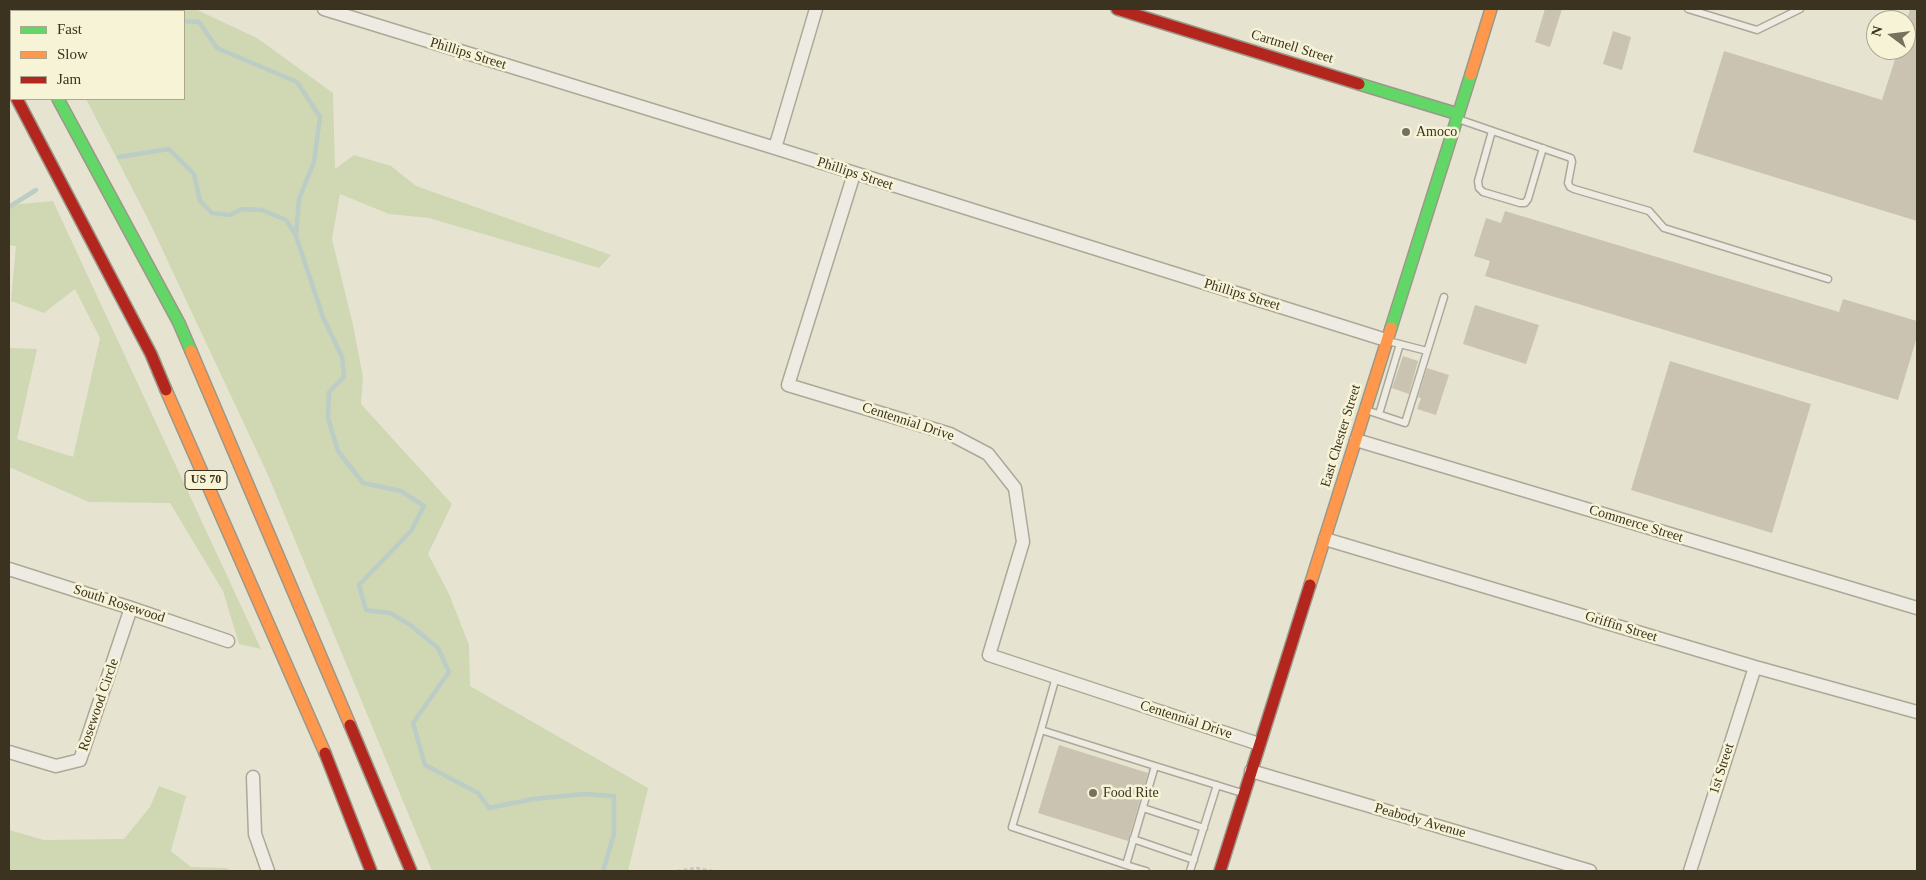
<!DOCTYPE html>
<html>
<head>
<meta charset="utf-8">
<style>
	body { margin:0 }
	#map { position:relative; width:1926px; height:880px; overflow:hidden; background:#e6e4d1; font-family:"Times New Roman",serif }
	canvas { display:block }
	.frame { position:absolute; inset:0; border:10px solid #3b3220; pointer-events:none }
	.legend { position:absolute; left:10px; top:10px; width:175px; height:90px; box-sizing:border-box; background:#f6f3d7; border:1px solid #aba68e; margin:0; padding:6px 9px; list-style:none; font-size:15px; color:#3b3220 }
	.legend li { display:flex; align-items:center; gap:10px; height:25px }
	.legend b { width:25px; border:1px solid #aba68e }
	.north { position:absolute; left:1866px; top:10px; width:50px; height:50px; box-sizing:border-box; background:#f6f3d7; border:1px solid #aba68e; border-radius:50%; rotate:285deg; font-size:14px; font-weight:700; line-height:20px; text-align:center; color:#3b3220 }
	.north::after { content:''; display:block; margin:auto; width:18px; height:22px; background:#77705e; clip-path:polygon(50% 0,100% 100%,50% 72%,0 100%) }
</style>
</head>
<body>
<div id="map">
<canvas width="1926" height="880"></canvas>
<div class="frame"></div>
<ul class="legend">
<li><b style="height:6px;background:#63d668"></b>Fast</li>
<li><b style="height:6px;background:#ff974d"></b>Slow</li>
<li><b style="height:6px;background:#b3261e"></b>Jam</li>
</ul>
<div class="north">N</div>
</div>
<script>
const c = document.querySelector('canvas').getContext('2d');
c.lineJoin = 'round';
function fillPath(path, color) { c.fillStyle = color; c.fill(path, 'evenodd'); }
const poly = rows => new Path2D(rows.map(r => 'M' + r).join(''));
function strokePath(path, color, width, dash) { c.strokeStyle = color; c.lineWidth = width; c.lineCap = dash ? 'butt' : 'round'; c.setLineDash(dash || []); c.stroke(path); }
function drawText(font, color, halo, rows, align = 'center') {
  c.font = font + ' "Times New Roman",serif'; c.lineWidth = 5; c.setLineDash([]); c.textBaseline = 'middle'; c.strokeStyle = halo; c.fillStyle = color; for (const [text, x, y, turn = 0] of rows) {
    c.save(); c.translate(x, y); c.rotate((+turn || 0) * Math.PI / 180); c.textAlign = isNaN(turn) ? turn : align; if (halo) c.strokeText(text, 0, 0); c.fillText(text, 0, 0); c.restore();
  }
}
const green = poly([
	[43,9,195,9,257,38,333,93,335,169,354,155,391,166,416,186,611,255,599,268,429,218,389,214,340,194,332,239,353,325,363,377,361,404,452,504,428,554,449,594,469,645,470,686,648,788,628,871,432,871,268,475,149,221,86,99,184,99,184,11,43,11],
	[53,201,261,649,239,644,223,591,170,503,89,502,9,467,9,348,37,349,17,439,73,457,100,338,75,289,44,313,11,301,16,246,9,245,9,205],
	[159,786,186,796,171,851,191,867,227,868,231,871,9,871,9,830,44,840,124,839,150,807]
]);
const stream = poly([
	[69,9,76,11],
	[184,21,199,22,217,48,297,82,320,117,314,162,299,199,296,236,323,317,342,357,344,377,329,392,328,418,338,451,363,483,401,491,424,506,411,531,359,585,366,610,390,613,409,624,438,648,449,672,413,723,425,765,478,793,489,808,533,799,584,794,614,796,614,834,603,871],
	[119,157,169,149,194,174,200,201,212,213,230,215,242,209,262,210,286,220,296,235],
	[9,207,36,190]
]);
const building = poly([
	[1545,9,1562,9,1550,47,1535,42],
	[1910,9,1917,9,1917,221,1693,152,1724,51,1882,100,1898,50,1906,50,1906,23],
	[1613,31,1631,37,1622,70,1603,64],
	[1505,211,1839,312,1843,299,1917,321,1917,337,1898,400,1485,276,1490,261,1474,256,1486,218,1501,223],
	[1475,305,1539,325,1526,364,1463,344],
	[1403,356,1418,361,1409,394,1392,388],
	[1670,361,1811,404,1772,533,1631,490],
	[1427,368,1449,375,1436,415,1417,409,1421,398,1418,397],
	[1059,745,1148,773,1128,841,1038,813]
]);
const path = poly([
	[677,871,696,868,713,871]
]);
const lane = poly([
	[1688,9,1757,30,1800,9],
	[1458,119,1571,158,1572,162,1568,183,1570,187,1574,189,1649,211,1664,228,1828,279],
	[1492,131,1478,181,1479,188,1483,192,1520,203,1525,203,1528,199,1543,148],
	[1388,341,1427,351],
	[1366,410,1405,423,1444,297],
	[1379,414,1400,344],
	[1056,677,1041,730,1155,766],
	[1041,730,1012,827,1126,865],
	[1143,808,1204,828],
	[1133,839,1194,860],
	[1146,871,1126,865,1155,766,1242,793],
	[1190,871,1217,785]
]);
const street = poly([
	[324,9,775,148,1386,340],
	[775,148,816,9],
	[854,174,788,385,950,434,988,454,1015,488,1023,542,989,655,1259,744],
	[1356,440,1917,608],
	[1325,539,1755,667,1917,712],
	[9,569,131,608,228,641],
	[9,752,56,766,80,760,131,608],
	[1251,771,1590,871],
	[253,777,255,834,268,871],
	[1690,871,1755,667]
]);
const fast = poly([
	[1359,84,1458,114],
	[58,99,179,323,191,351],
	[1391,328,1471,74]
]);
const slow = poly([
	[11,9,13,11],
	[1471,74,1491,9],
	[191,351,350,725],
	[166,390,325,753],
	[1310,585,1391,328]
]);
const jam = poly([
	[1117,9,1359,84],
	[17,99,151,354,166,390],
	[350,725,411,871],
	[325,753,371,871],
	[1220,871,1310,585]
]);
const markers = [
	[1406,132,5,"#77705e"],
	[1093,793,5,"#77705e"]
];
const shields = [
	[206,480,42]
];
const shieldNames = [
	["US 70",206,480]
];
const streetNames = [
	["Cartmell Street",1292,47,17],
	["Phillips Street",468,54,17],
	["Phillips Street",855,174,18],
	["Phillips Street",1242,295,17],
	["Centennial Drive",908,422,18],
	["East Chester Street",1341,436,-73],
	["Commerce Street",1636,524,17],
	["South Rosewood",119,604,18],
	["Griffin Street",1621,627,17],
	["Rosewood Circle",99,705,-71],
	["Centennial Drive",1186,720,18],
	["1st Street",1722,769,-72],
	["Peabody Avenue",1420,821,16]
];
const poiNames = [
	["Amoco",1416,132],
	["Food Rite",1103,793]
];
fillPath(green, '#d0d7b3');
strokePath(stream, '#bbcdc5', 4.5);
fillPath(building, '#cac3b2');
strokePath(lane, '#aca899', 9);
strokePath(street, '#aca899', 15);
strokePath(fast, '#9b988a', 14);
strokePath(slow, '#9b988a', 14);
strokePath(jam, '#9b988a', 14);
strokePath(path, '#c7c4b8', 2.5, [4, 2.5]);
strokePath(lane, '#eeece2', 6);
strokePath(street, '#eeece2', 12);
strokePath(fast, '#63d668', 11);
strokePath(slow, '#ff974d', 11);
strokePath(jam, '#b3261e', 11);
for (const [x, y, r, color] of markers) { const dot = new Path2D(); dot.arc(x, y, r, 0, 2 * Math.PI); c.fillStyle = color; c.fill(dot); strokePath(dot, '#f6f3d7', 2); }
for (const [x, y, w] of shields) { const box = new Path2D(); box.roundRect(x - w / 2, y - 9.5, w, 19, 4); c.fillStyle = '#f6f3d7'; c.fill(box); strokePath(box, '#3b3220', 1); }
drawText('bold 12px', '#3b3220', null, shieldNames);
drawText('14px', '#3b3220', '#f6f3d7', streetNames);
drawText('14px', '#3b3220', '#f6f3d7', poiNames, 'left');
</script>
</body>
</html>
